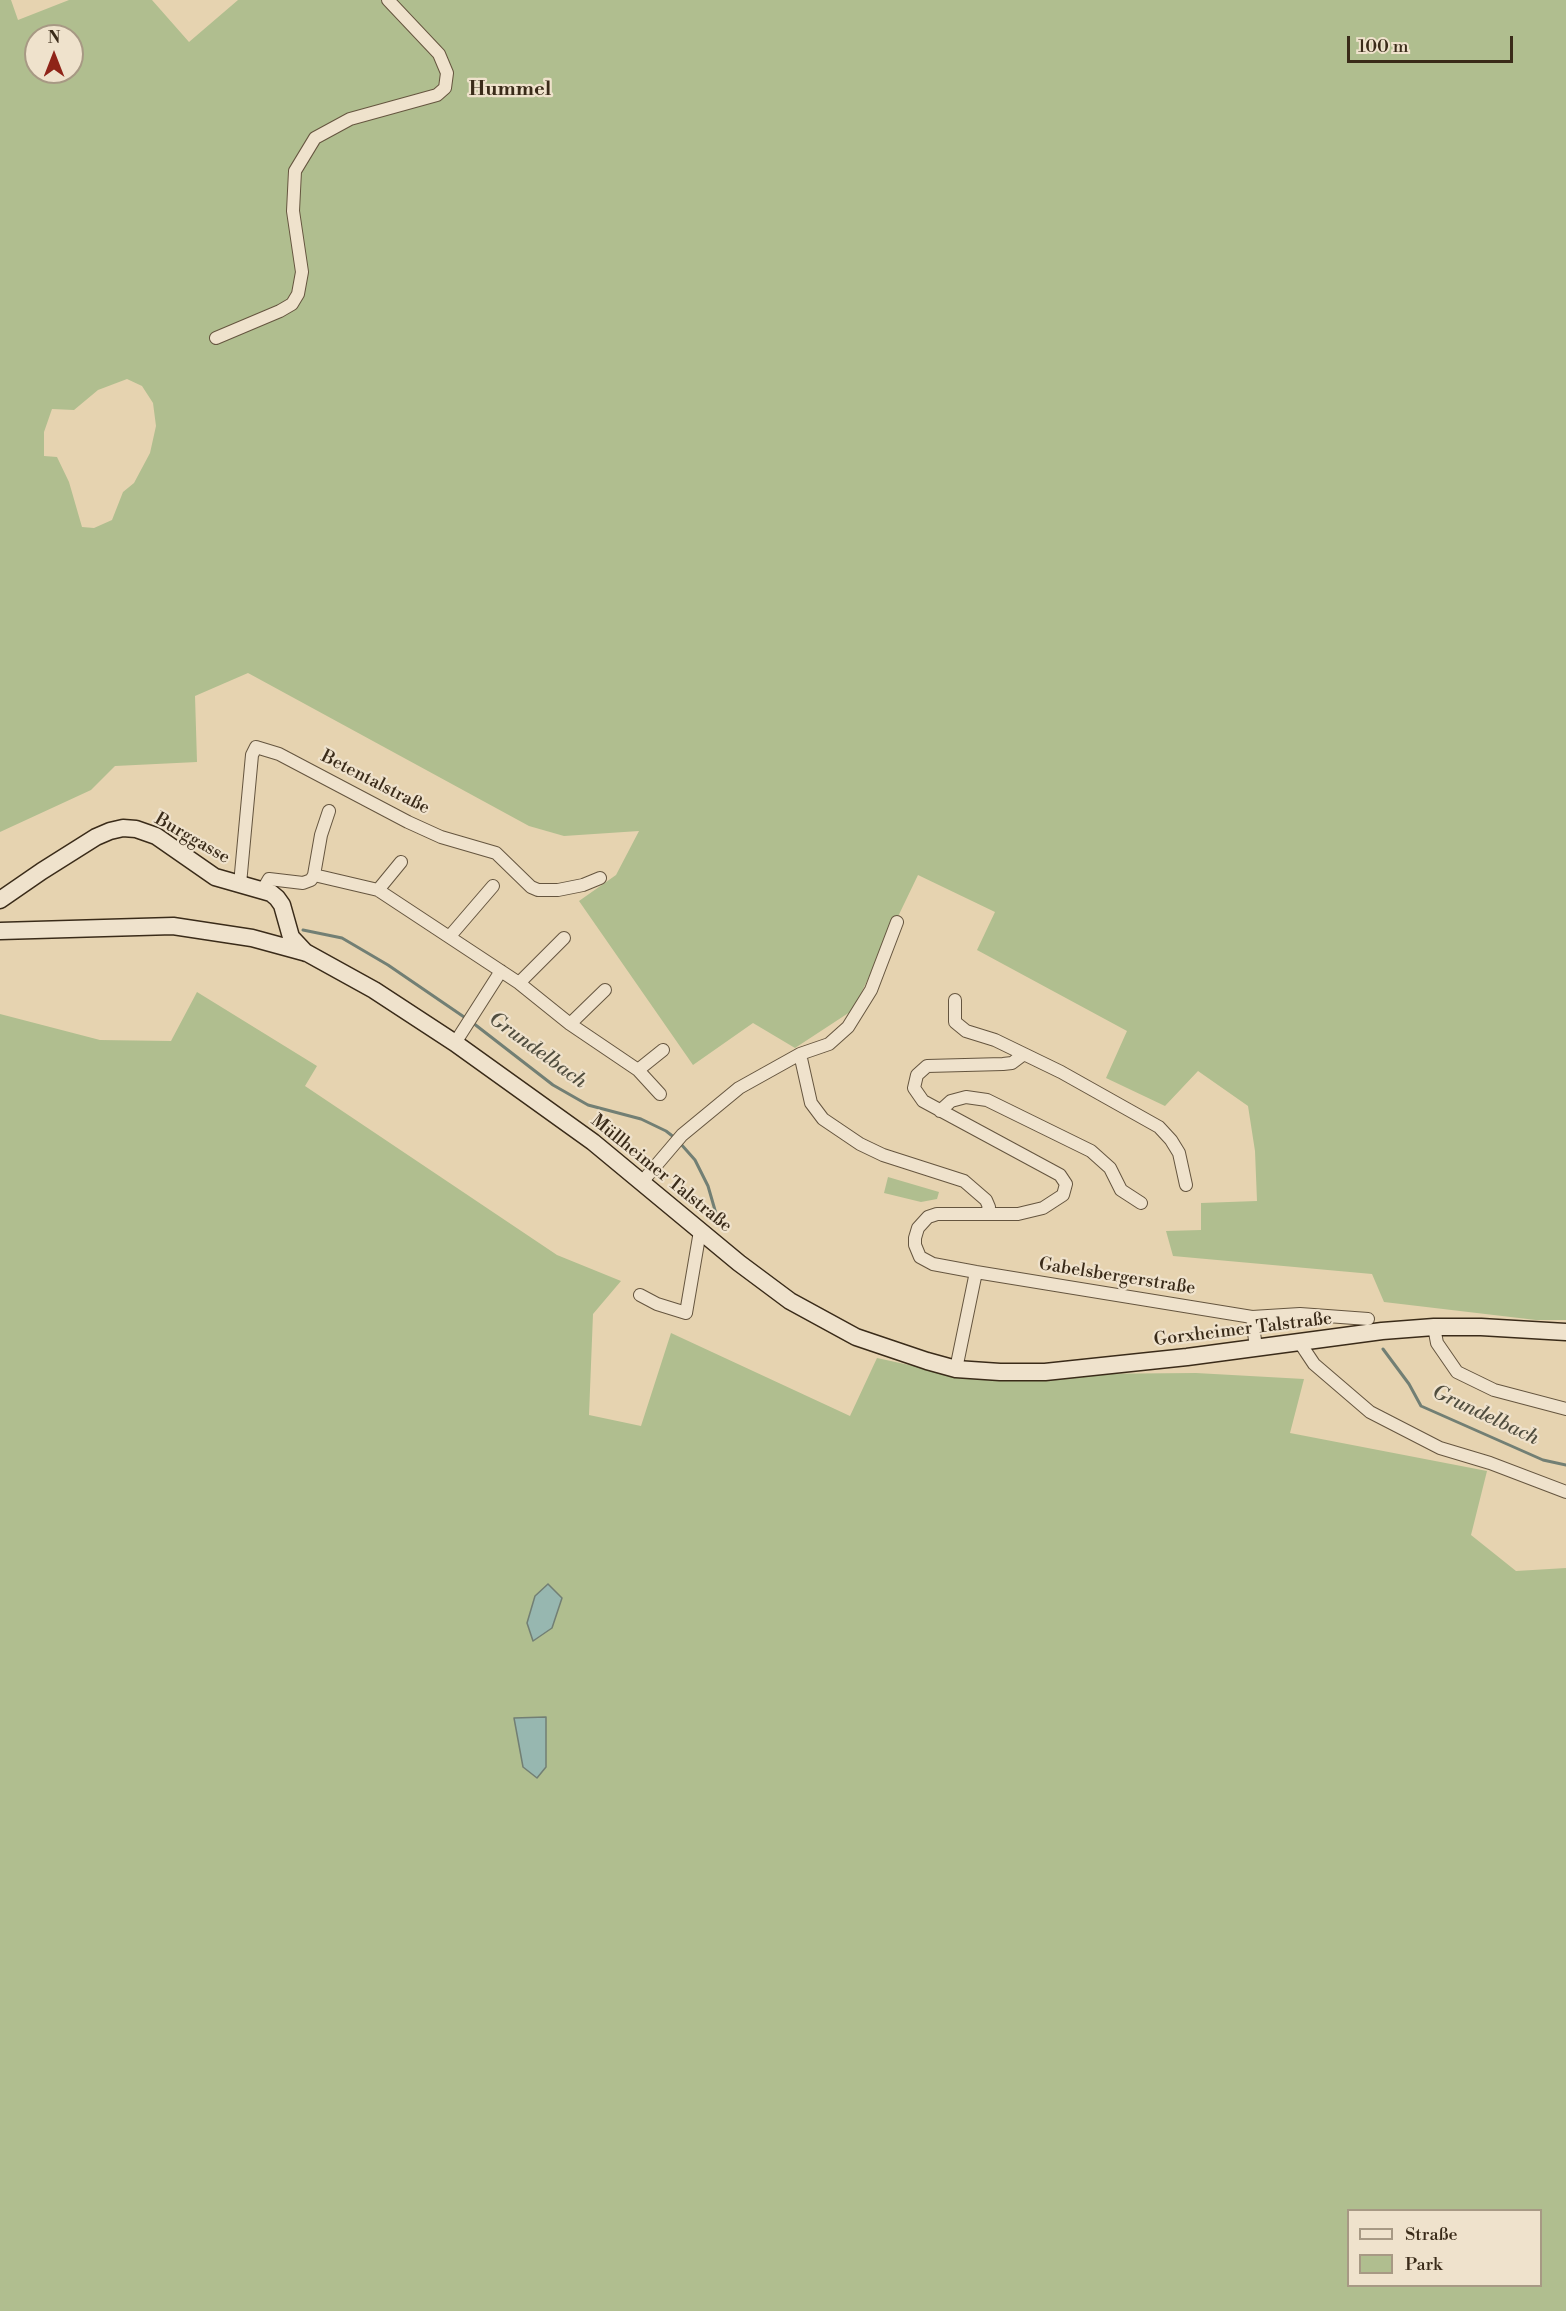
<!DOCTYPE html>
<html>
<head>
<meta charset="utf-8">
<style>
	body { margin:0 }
	#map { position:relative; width:1566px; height:2311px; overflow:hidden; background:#e6d3b0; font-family:"Libre Bodoni",serif }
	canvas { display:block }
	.legend { position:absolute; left:1347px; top:2209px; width:195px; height:78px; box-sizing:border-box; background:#efe2cc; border:2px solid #a79984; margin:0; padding:8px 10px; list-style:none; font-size:18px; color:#3a2b19 }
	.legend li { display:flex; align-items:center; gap:12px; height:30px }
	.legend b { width:30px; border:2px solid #a79984 }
	.north { position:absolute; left:24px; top:24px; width:60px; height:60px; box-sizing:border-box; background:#efe2cc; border:2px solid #a79984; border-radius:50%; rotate:0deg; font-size:16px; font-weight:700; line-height:24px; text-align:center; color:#3a2b19 }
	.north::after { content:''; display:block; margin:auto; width:21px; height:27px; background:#8f2418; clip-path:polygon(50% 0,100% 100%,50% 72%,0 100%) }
	.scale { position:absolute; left:1347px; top:36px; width:166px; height:27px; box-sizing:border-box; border:3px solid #3a2b19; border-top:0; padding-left:8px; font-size:18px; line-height:21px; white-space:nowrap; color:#3a2b19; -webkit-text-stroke:4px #efe2cc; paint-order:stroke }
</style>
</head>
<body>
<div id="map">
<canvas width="1566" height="2311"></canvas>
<ul class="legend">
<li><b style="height:8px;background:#efe2cc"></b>Straße</li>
<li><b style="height:16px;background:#b0be8f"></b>Park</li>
</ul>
<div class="north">N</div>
<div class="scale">100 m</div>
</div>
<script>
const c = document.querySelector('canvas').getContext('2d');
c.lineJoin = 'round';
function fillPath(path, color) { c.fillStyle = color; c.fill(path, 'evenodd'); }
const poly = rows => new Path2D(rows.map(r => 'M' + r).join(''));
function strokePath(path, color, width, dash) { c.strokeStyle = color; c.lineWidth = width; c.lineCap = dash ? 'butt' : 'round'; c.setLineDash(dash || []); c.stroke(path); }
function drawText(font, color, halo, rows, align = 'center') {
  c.font = font + ' "Libre Bodoni",serif'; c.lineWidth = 4.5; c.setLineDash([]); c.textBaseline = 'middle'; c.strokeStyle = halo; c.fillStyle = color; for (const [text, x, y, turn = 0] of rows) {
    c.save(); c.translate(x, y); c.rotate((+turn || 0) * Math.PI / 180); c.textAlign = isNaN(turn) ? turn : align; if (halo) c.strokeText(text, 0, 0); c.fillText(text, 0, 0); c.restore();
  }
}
const green = poly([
	[0,0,11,0,18,20,69,0,152,0,189,42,238,0,1566,0,1566,1320,1536,1320,1384,1302,1372,1274,1173,1256,1166,1231,1201,1230,1201,1203,1257,1201,1255,1151,1248,1106,1198,1071,1165,1106,1106,1078,1127,1031,977,950,995,912,918,875,853,1010,795,1048,753,1023,693,1065,579,901,616,875,639,831,564,836,529,826,248,673,195,696,197,762,115,766,91,790,0,832],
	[36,36,72,36,72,72,36,72],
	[127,379,142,386,153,403,156,426,150,453,134,483,123,492,112,520,94,528,82,527,69,482,57,457,44,456,44,432,52,409,74,410,98,390],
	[197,992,317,1066,305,1086,557,1255,621,1281,593,1314,589,1415,641,1426,671,1333,850,1416,877,1358,955,1375,1196,1373,1304,1379,1290,1433,1487,1471,1471,1535,1516,1571,1566,1568,1566,2311,0,2311,0,1014,100,1040,171,1041],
	[1348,2210,1540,2210,1540,2286,1348,2286],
	[888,1177,939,1192,937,1199,921,1202,884,1193]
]);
const water = poly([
	[548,1584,562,1598,552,1628,533,1641,527,1623,535,1596,548,1584],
	[546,1717,546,1767,537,1778,523,1767,514,1718,546,1717]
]);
const stream = poly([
	[303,930,342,938,388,965,467,1019],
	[473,1023,553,1085,588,1105,641,1119,666,1131,675,1138],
	[680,1143,695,1160,708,1186,719,1224],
	[1383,1349,1409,1384,1421,1406,1543,1460,1566,1465]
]);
const minor = poly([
	[216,338,280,311,292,304,298,294,302,272,293,211,295,171,315,138,350,119,437,95,445,88,447,73,439,54,388,0],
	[314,875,321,835,329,811],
	[240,884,252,755,256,747,279,754,408,822,441,837,496,853,531,887,538,890,558,890,583,885,600,878],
	[378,890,401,862],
	[262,891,269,879,303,883,311,880,314,875,378,890,519,983,570,1024,638,1070,660,1094],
	[450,936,493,886],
	[519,983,564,938],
	[955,1000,955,1022,966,1031,995,1040,1061,1072,1159,1127,1171,1140,1179,1153,1186,1185],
	[570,1024,605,990],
	[455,1043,501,971],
	[800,1054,811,1103,823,1119,860,1144,883,1155,964,1181,986,1200,989,1207,986,1214],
	[1024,1054,1012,1063,1003,1064,927,1066,917,1075,914,1088,923,1101,1060,1175,1066,1184,1063,1195,1043,1208,1018,1214,937,1214,928,1217,918,1228,915,1238,915,1245,920,1257,933,1264,976,1272,1252,1317,1300,1314,1368,1319],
	[638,1070,663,1050],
	[940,1111,951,1101,966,1097,987,1100,1091,1151,1110,1168,1121,1190,1141,1203],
	[642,1182,682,1135,739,1088,800,1054,829,1044,848,1027,871,990,897,922],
	[640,1295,657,1304,686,1313,700,1231],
	[1252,1317,1256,1348],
	[1434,1327,1437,1343,1457,1372,1494,1390,1566,1409],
	[1300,1343,1314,1364,1370,1412,1440,1448,1490,1463,1566,1492],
	[956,1369,976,1272]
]);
const secondary = poly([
	[0,900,42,871,96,837,110,831,123,828,136,829,156,836,215,877,271,893,277,898,282,905,291,937,306,953],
	[0,931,173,926,252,938,307,953,374,990,455,1043,593,1142,739,1263,790,1301,856,1337,927,1361,956,1369,1000,1372,1045,1372,1187,1357,1382,1331,1434,1327,1481,1327,1566,1332]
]);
const streetNames = [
	["Betentalstraße",375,783,27],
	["Burggasse",192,839,30],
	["Müllheimer Talstraße",661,1174,39],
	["Gabelsbergerstraße",1117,1277,9],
	["Gorxheimer Talstraße",1243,1330,-7]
];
const neighbourhoodNames = [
	["Hummel",510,90]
];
const waterNames = [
	["Grundelbach",537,1051,36],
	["Grundelbach",1485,1416,25]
];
fillPath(green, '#b0be8f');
fillPath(water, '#97b7b0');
strokePath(water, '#727f74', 1.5);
strokePath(stream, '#727f74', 3);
strokePath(minor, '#65553f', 14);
strokePath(secondary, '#3a2b19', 19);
strokePath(minor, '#efe2cc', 12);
strokePath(secondary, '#efe2cc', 16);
drawText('18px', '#3a2b19', '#efe2cc', streetNames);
drawText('bold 20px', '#3a2b19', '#efe2cc', neighbourhoodNames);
drawText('italic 20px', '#514e3f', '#efe2cc', waterNames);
</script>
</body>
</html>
